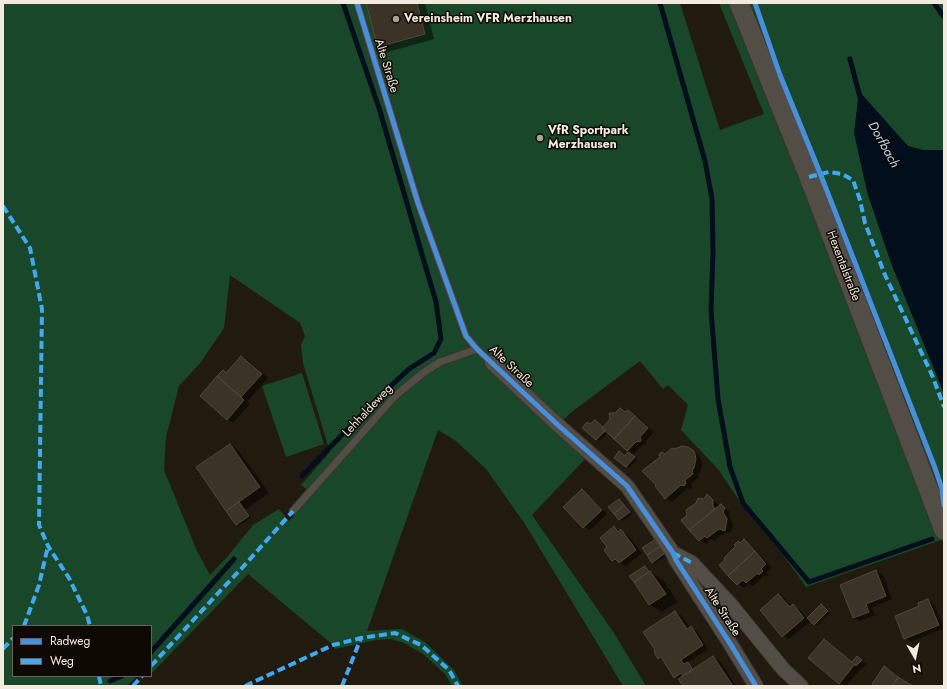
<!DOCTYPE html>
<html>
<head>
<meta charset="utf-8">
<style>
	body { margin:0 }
	#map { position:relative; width:947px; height:689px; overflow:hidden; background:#211b0f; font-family:Jost,sans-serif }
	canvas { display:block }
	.frame { position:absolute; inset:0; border:4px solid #f2ebdd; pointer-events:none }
	.legend { position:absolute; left:12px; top:625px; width:140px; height:52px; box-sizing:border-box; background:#0e0903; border:1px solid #69635a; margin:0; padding:5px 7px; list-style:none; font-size:12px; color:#f2ebdd }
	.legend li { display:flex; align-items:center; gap:8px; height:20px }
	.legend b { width:20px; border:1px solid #69635a }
	.north { position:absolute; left:895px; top:637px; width:40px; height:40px; -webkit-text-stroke:3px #0e0903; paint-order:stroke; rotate:171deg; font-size:11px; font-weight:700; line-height:16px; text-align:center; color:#f2ebdd }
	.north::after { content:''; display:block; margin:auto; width:14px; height:18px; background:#f2ebdd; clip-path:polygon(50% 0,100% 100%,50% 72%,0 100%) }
</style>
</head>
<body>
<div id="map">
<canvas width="947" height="689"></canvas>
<div class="frame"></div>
<ul class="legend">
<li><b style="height:5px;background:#468fdf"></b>Radweg</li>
<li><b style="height:5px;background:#3fa9f5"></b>Weg</li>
</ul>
<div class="north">N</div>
</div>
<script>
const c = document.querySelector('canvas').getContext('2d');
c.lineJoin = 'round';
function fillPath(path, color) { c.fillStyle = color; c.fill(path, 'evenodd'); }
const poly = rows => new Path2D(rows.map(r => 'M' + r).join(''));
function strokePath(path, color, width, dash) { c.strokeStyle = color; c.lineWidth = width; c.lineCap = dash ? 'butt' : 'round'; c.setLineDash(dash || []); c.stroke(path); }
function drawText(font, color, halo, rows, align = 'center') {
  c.font = font + ' Jost,sans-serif'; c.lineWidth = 3; c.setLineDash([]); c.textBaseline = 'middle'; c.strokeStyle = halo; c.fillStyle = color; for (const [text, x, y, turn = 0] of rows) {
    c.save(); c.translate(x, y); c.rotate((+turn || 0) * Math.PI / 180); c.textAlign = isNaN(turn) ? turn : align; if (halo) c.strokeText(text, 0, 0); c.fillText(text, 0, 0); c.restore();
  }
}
const green = poly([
	[3,3,680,3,720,130,764,114,719,3,944,3,944,539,806,587,783,555,745,509,718,469,681,430,688,405,668,385,663,389,640,361,569,414,554,431,585,459,532,515,614,633,646,686,623,686,525,524,486,469,456,441,438,430,367,631,402,629,425,642,454,670,463,686,452,686,445,674,423,654,404,643,391,639,376,640,335,649,333,645,248,574,151,674,151,626,13,626,13,676,137,676,127,686,3,686],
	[230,275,300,323,305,336,301,345,303,363,330,452,301,485,313,495,289,521,279,509,253,525,228,556,210,575,197,551,164,470,166,437,179,386,201,362,224,328],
	[302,373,324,444,286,457,262,386]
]);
const water = poly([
	[859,91,908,146,923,150,944,150,944,394,891,263,867,192,854,133]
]);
const shadow = poly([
	[367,3,425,3,434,39,388,52,379,46],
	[242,357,248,360,268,378,247,402,250,404,233,423,227,419,201,396,223,371,227,373],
	[620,409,626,413,628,411,634,414,654,432,646,441,646,444,642,445,634,454,628,450,608,432,600,441,584,428,591,425,603,428],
	[230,445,239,451,269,493,245,510,251,518,240,525,237,524,197,468],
	[688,448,699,455,701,459,702,463,701,471,698,474,699,477,691,484,692,488,690,489,688,488,672,502,665,498,665,455,675,450],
	[631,455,637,459,630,468,615,458,625,457],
	[582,491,588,494,607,514,590,530,584,527],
	[708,496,719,505,719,507,721,505,730,512,729,516,733,524,731,533,726,532,714,541,711,539,706,544,700,540,704,500],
	[619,500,632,514,622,521,620,519],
	[614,528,627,534,642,553,626,566,613,560,609,547],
	[654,541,656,542,666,556,655,564,652,562],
	[744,541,750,544,772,568,766,573,768,575,766,577,764,576,753,586,749,584,744,588,738,584,741,544],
	[645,567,651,572,663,580,678,602,662,612,650,605,631,576],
	[876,571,883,575,892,599,871,608,875,615,860,621,854,618,841,585],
	[779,595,785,599,792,607,793,606,799,609,808,619,821,606,830,613,817,626,811,621,789,639,783,636],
	[928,600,934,604,944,628,911,642,905,638,920,607],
	[675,612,682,616,690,628,697,631,708,649,687,663,695,669,713,658,720,661,736,686,684,686,680,680,675,677,665,662,659,658,655,652],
	[824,640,853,662,857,657,867,664,863,668,862,667,846,686,839,683],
	[885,668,891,671,913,686,877,686]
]);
const stream = poly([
	[660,3,705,161,712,199,713,251,711,310,718,399,730,467,743,503,809,582,932,539],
	[934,3,944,17],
	[850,59,860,97],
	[302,476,381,395,409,369,434,353,441,339,436,302,379,108,343,3],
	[151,652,234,559],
	[110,681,122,676]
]);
const building = poly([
	[366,3,417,3,425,34,378,47,366,3],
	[241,356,262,374,241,397,217,376,223,370,226,373,241,356],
	[217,376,244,400,227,420,200,396,217,376],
	[620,408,625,412,628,410,635,416,614,439,602,428,610,419,609,413,615,413,620,408],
	[635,416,648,428,640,437,641,441,636,442,627,451,614,439,635,416],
	[595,420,603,427,602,428,605,431,596,440,582,428,587,422,590,424,595,420],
	[230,444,260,487,226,511,196,467,230,444],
	[682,446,688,447,693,450,695,454,696,459,694,468,692,470,693,474,685,480,686,484,684,486,681,485,665,499,655,486,656,485,642,471,660,457,659,455,661,452,665,454,672,448,675,449,682,446],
	[619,451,625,456,628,452,635,457,626,467,614,458,619,451],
	[582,489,602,510,583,528,563,507,582,489],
	[707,494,713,500,713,506,715,509,689,530,681,520,687,515,686,510,696,503,698,498,704,499,707,494],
	[619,499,624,505,614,514,608,507,619,499],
	[239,502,249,516,236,525,226,511,239,502],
	[721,504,725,508,723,512,727,519,725,531,719,529,707,538,705,536,699,541,689,530,721,504],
	[624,505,630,512,619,520,614,514,624,505],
	[614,526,618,532,621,529,636,550,619,563,615,559,612,561,604,550,607,547,600,538,614,526],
	[744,539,755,551,728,576,719,565,725,560,724,558,736,546,734,545,738,541,740,543,744,539],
	[654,540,659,547,647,555,642,548,654,540],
	[659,547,664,554,652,563,647,555,659,547],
	[755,551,766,564,761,569,763,571,759,575,758,573,746,583,743,580,737,585,728,576,755,551],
	[645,566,649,572,634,582,629,576,645,566],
	[876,570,886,596,866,604,869,612,853,618,840,585,876,570],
	[650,571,666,594,649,605,634,582,650,571],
	[778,594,790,607,793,604,804,618,782,637,760,610,778,594],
	[928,599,939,625,904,639,895,616,919,606,918,603,928,599],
	[821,604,828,611,814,625,807,618,821,604],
	[675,611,687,629,691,626,703,645,681,660,684,664,688,662,693,670,683,676,681,673,674,678,661,657,658,659,654,652,655,650,643,632,675,611],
	[824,639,852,662,857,656,862,660,856,666,855,664,839,684,808,658,824,639],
	[713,656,733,686,683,686,678,679,713,656],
	[884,666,898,677,892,686,875,686,872,684,884,666],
	[898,677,913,686,892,686,898,677]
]);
const lane = poly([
	[357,3,418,203,466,336,477,349,492,363],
	[293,511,395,396,423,373,440,362,477,349]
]);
const street = poly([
	[492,363,559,426,627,486,673,553,676,560,731,645,756,686],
	[673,553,692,563,731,605,783,669,801,686]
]);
const secondary = poly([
	[739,3,809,177,944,530]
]);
const quiet = poly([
	[809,177,829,172,842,174,853,180,860,200,865,223,885,275,932,375,944,407],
	[3,206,30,248,42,309,39,525,48,546,69,578,87,615,90,626],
	[673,553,692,563],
	[24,626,39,585,48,546],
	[3,649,13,638],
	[151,666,221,590,242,568,293,511],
	[99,676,101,686],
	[133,686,142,676],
	[245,686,333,645,361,638,395,633,421,645,449,670,458,686],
	[342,686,361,638]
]);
const cycleway = poly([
	[357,3,418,203,466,336,477,349,559,426,627,486,673,553,676,560,731,645,756,686],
	[755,3,780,75,820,173,935,468,942,489,944,505]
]);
const markers = [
	[396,19,4,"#a9a295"],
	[540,138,4,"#a9a295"]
];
const poiNames = [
	["Vereinsheim VFR Merzhausen",404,19],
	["VfR Sportpark",548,131],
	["Merzhausen",548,145]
];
const streetNames = [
	["Alte Straße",386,66,73],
	["Hexentalstraße",843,266,69],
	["Alte Straße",511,367,43],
	["Lehhaldeweg",368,411,-47],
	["Alte Straße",722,612,57]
];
const waterNames = [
	["Dorfbach",883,145,61]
];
fillPath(green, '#194729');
fillPath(water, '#030e1c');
fillPath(shadow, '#0007');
strokePath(stream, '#030e1c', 5);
fillPath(building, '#3a3326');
strokePath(building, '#4e483d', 1);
strokePath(lane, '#38342c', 9);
strokePath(street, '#38342c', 16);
strokePath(secondary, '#38342c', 21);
strokePath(lane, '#534e45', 7);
strokePath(street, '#534e45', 14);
strokePath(secondary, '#534e45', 19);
strokePath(quiet, '#3fa9f5', 4, [8, 4]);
strokePath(cycleway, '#468fdf', 5);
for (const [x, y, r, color] of markers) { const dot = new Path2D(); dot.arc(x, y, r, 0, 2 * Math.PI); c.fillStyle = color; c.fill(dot); strokePath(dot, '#0e0903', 1.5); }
drawText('bold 12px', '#f2ebdd', '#0e0903', poiNames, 'left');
drawText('12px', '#f2ebdd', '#0e0903', streetNames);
drawText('italic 13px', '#b9d7f6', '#0e0903', waterNames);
</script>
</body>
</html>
